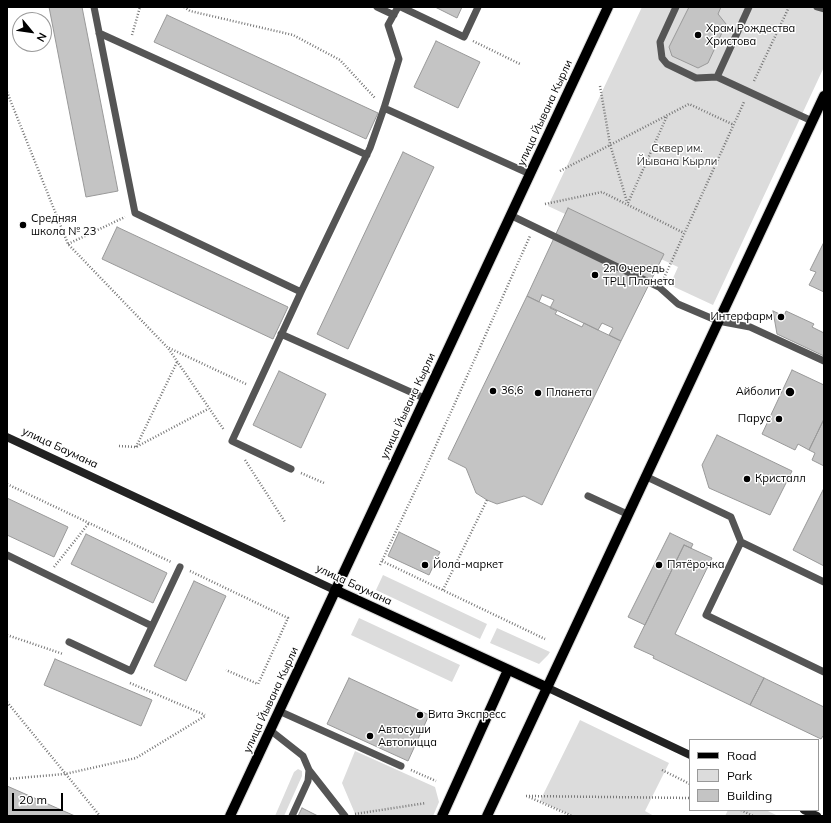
<!DOCTYPE html>
<html>
<head>
<meta charset="utf-8">
<style>
	body { margin:0 }
	#map { position:relative; width:831px; height:823px; overflow:hidden; background:#fff; font-family:Mulish,sans-serif }
	canvas { display:block }
	.frame { position:absolute; inset:0; border:8px solid #000; pointer-events:none }
	.legend { position:absolute; left:689px; top:739px; width:130px; height:72px; box-sizing:border-box; background:#fff; border:1px solid #999; margin:0; padding:5px 7px; list-style:none; font-size:12px; color:#000 }
	.legend li { display:flex; align-items:center; gap:8px; height:20px }
	.legend b { width:20px; border:1px solid #999 }
	.north { position:absolute; left:12px; top:12px; width:40px; height:40px; box-sizing:border-box; background:#fff; border:1px solid #999; border-radius:50%; rotate:119deg; font-size:11px; font-weight:700; line-height:16px; text-align:center; color:#000 }
	.north::after { content:''; display:block; margin:auto; width:14px; height:18px; background:#000; clip-path:polygon(50% 0,100% 100%,50% 72%,0 100%) }
	.scale { position:absolute; left:12px; top:793px; width:51px; height:18px; box-sizing:border-box; border:2px solid #000; border-top:0; padding-left:5px; font-size:12px; line-height:14px; white-space:nowrap; color:#000; -webkit-text-stroke:3px #fff; paint-order:stroke }
</style>
</head>
<body>
<div id="map">
<canvas width="831" height="823"></canvas>
<div class="frame"></div>
<ul class="legend">
<li><b style="height:5px;background:#000"></b>Road</li>
<li><b style="height:11px;background:#dcdcdc"></b>Park</li>
<li><b style="height:11px;background:#c4c4c4"></b>Building</li>
</ul>
<div class="north">N</div>
<div class="scale">20 m</div>
</div>
<script>
const c = document.querySelector('canvas').getContext('2d');
c.lineJoin = 'round';
function fillPath(path, color) { c.fillStyle = color; c.fill(path, 'evenodd'); }
const poly = rows => new Path2D(rows.map(r => 'M' + r).join(''));
function strokePath(path, color, width, dash) { c.strokeStyle = color; c.lineWidth = width; c.lineCap = dash ? 'butt' : 'round'; c.setLineDash(dash || []); c.stroke(path); }
function drawText(font, color, halo, rows, align = 'center') {
  c.font = font + ' Mulish,sans-serif'; c.lineWidth = 3; c.setLineDash([]); c.textBaseline = 'middle'; c.strokeStyle = halo; c.fillStyle = color; for (const [text, x, y, turn = 0] of rows) {
    c.save(); c.translate(x, y); c.rotate((+turn || 0) * Math.PI / 180); c.textAlign = isNaN(turn) ? turn : align; if (halo) c.strokeText(text, 0, 0); c.fillText(text, 0, 0); c.restore();
  }
}
const green = poly([
	[642,7,824,7,824,67,713,305,670,285,678,267,548,206],
	[383,575,487,624,480,639,376,590],
	[359,618,460,665,452,682,351,635],
	[497,628,550,652,548,655,539,664,490,643],
	[580,720,669,763,645,811,654,816,573,816,540,801],
	[355,751,435,787,439,802,433,816,356,816,342,783],
	[298,769,302,771,302,776,284,816,275,816,294,772],
	[728,810,766,810,778,816,725,816]
]);
const building = poly([
	[49,7,82,7,118,191,86,197,49,7],
	[435,7,462,7,457,18,435,7],
	[689,7,721,7,718,14,726,24,708,63,698,68,672,56,669,47,689,7],
	[167,15,378,113,366,139,154,42,167,15],
	[436,41,480,62,458,108,414,87,436,41],
	[403,152,434,167,348,349,317,334,403,152],
	[568,208,664,254,621,341,527,296,568,208],
	[117,227,288,307,273,339,102,259,117,227],
	[824,242,824,292,809,285,816,272,810,270,824,242],
	[542,295,554,300,550,308,557,311,555,314,582,327,584,323,598,330,602,323,613,328,609,335,621,341,542,505,524,496,497,504,487,500,476,493,466,468,448,459,527,296,539,302,542,295],
	[773,311,784,316,786,311,814,324,812,327,824,333,824,356,777,334,773,311],
	[792,370,824,385,824,419,809,450,798,444,795,450,762,434,792,370],
	[279,371,326,394,301,448,253,425,279,371],
	[824,419,824,466,812,460,815,453,809,450,824,419],
	[717,435,792,471,770,515,709,488,702,465,717,435],
	[824,488,824,566,793,550,824,488],
	[7,498,68,527,54,557,7,535,7,498],
	[399,532,440,552,429,575,388,556,399,532],
	[670,533,693,544,691,548,684,545,645,625,628,617,670,533],
	[86,534,167,573,153,603,71,564,86,534],
	[684,545,712,558,675,634,764,678,750,705,653,658,654,656,634,647,684,545],
	[194,581,226,596,186,681,154,666,194,581],
	[55,659,152,700,141,726,44,685,55,659],
	[349,678,429,715,408,761,327,724,349,678],
	[764,678,824,707,824,736,823,736,821,739,750,705,764,678],
	[7,786,75,816,7,816,7,786],
	[302,808,318,816,298,816,302,808]
]);
const path = poly([
	[184,7,190,11,293,35,340,60,375,98],
	[132,35,140,7],
	[473,41,520,64],
	[754,81,789,7],
	[600,86,610,144,627,202],
	[7,92,68,244,168,348,224,430],
	[560,171,689,104,734,125],
	[628,203,667,116],
	[545,204,602,192,684,233],
	[68,244,125,217],
	[664,278,744,102],
	[169,348,246,384],
	[119,446,136,447,208,409],
	[136,447,177,362],
	[245,460,285,522],
	[301,473,324,483],
	[7,484,171,562],
	[382,561,545,639],
	[380,565,424,472,530,236],
	[54,567,89,523],
	[190,571,288,618,258,684,226,670],
	[443,590,487,500],
	[7,635,63,654],
	[130,683,205,715],
	[7,702,100,816],
	[411,770,436,781],
	[662,770,690,784],
	[7,779,65,774,136,758,205,716],
	[526,796,690,798],
	[529,797,572,816],
	[741,810,753,816],
	[355,814,426,803]
]);
const lane = poly([
	[94,7,135,213,301,292,232,441,291,469],
	[377,7,394,15],
	[401,7,464,37,478,7],
	[676,7,660,42,662,58,667,64,696,78,717,77,812,121],
	[817,7,824,9],
	[99,33,367,155],
	[717,77,749,7],
	[384,108,530,174],
	[510,215,659,287,678,304,718,321,750,327,824,361],
	[301,292,370,148,384,108,399,59,388,25,398,7],
	[281,334,424,398],
	[645,476,731,517,741,542,824,582],
	[588,496,627,514],
	[741,542,706,615,824,672],
	[7,555,152,626],
	[69,642,131,671,180,567],
	[279,711,401,766],
	[270,730,303,756,309,770,308,781,292,816],
	[309,770,345,816]
]);
const secondary = poly([
	[7,437,335,590],
	[546,687,690,755],
	[804,810,817,816]
]);
const primary = poly([
	[335,590,546,687],
	[230,816,608,7],
	[442,816,508,670],
	[487,816,824,96]
]);
const markers = [
	[698,35,4,"#000"],
	[23,225,4,"#000"],
	[595,275,4,"#000"],
	[781,317,4,"#000"],
	[493,391,4,"#000"],
	[790,392,5,"#000"],
	[538,393,4,"#000"],
	[779,419,4,"#000"],
	[747,479,4,"#000"],
	[425,565,4,"#000"],
	[659,565,4,"#000"],
	[420,715,4,"#000"],
	[370,736,4,"#000"]
];
const poiNames = [
	["Храм Рождества",706,29],
	["Христова",706,42],
	["Средняя",31,219],
	["школа № 23",31,232],
	["2я Очередь",603,269],
	["ТРЦ Планета",603,282],
	["Интерфарм",773,317,"right"],
	["36,6",501,391],
	["Айболит",781,392,"right"],
	["Планета",546,393],
	["Парус",771,419,"right"],
	["Кристалл",755,479],
	["Йола-маркет",433,565],
	["Пятёрочка",667,565],
	["Вита Экспресс",428,715],
	["Автосуши",378,730],
	["Автопицца",378,743]
];
const streetNames = [
	["улица Йывана Кырли",545,113,-65],
	["улица Йывана Кырли",408,406,-65],
	["улица Баумана",60,448,25],
	["улица Баумана",354,585,25],
	["улица Йывана Кырли",271,700,-65]
];
const parkNames = [
	["Сквер им.",677,149],
	["Йывана Кырли",677,162]
];
fillPath(green, '#dcdcdc');
fillPath(building, '#c4c4c4');
strokePath(building, '#999', 1);
strokePath(primary, '#dbdbdb', 12);
strokePath(path, '#777', 2.5, [1, 2]);
strokePath(lane, '#555', 7);
strokePath(secondary, '#222', 8);
strokePath(primary, '#000', 10);
for (const [x, y, r, color] of markers) { const dot = new Path2D(); dot.arc(x, y, r, 0, 2 * Math.PI); c.fillStyle = color; c.fill(dot); strokePath(dot, '#fff', 1.5); }
drawText('11px', '#000', '#fff', poiNames, 'left');
drawText('11px', '#000', '#fff', streetNames);
drawText('11px', '#333', '#fff', parkNames);
</script>
</body>
</html>
